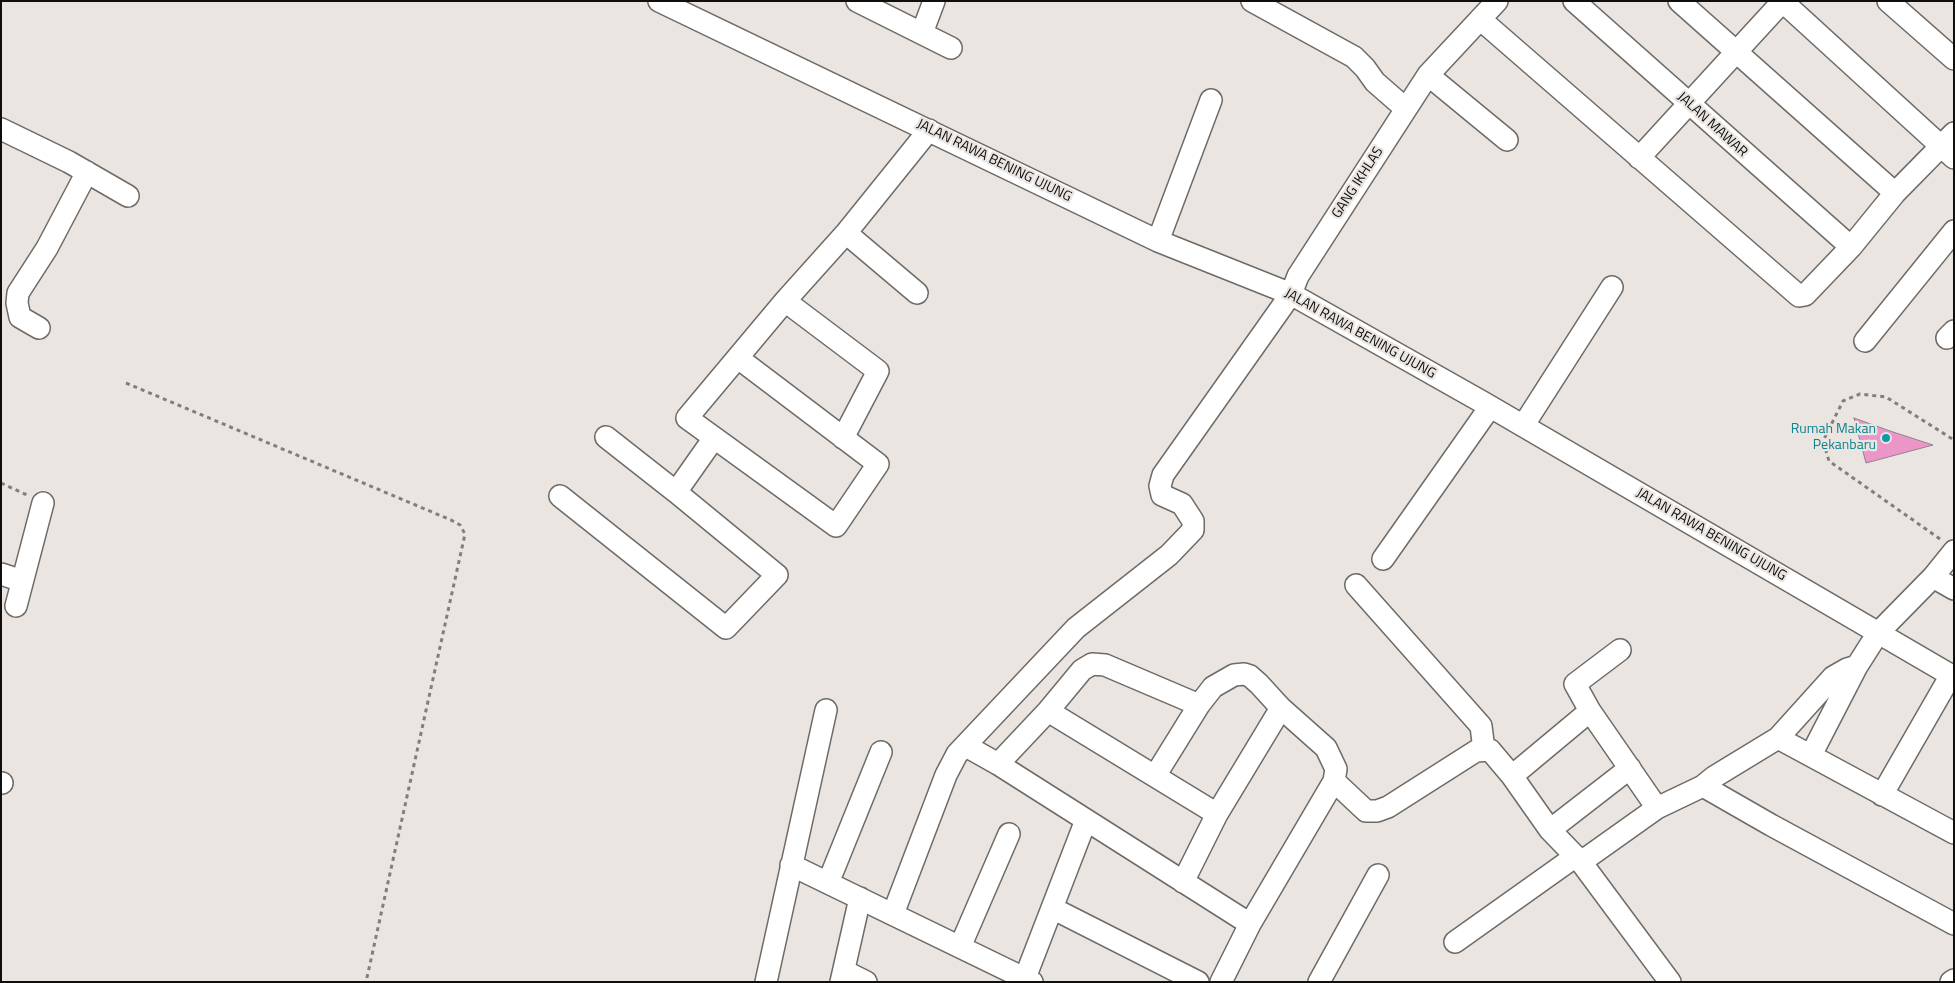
<!DOCTYPE html>
<html>
<head>
<meta charset="utf-8">
<style>
	body { margin:0 }
	#map { position:relative; width:1955px; height:983px; overflow:hidden; background:#eae5e1; font-family:"Titillium Web",sans-serif }
	canvas { display:block }
	.frame { position:absolute; inset:0; border:2px solid #0f0e0c; pointer-events:none }
</style>
</head>
<body>
<div id="map">
<canvas width="1955" height="983"></canvas>
<div class="frame"></div>
</div>
<script>
const c = document.querySelector('canvas').getContext('2d');
c.lineJoin = 'round';
function fillPath(path, color) { c.fillStyle = color; c.fill(path, 'evenodd'); }
const poly = rows => new Path2D(rows.map(r => 'M' + r).join(''));
function strokePath(path, color, width, dash) { c.strokeStyle = color; c.lineWidth = width; c.lineCap = dash ? 'butt' : 'round'; c.setLineDash(dash || []); c.stroke(path); }
function drawText(font, color, halo, rows, align = 'center') {
  c.font = font + ' "Titillium Web",sans-serif'; c.lineWidth = 4.5; c.setLineDash([]); c.textBaseline = 'middle'; c.strokeStyle = halo; c.fillStyle = color; for (const [text, x, y, turn = 0] of rows) {
    c.save(); c.translate(x, y); c.rotate((+turn || 0) * Math.PI / 180); c.textAlign = isNaN(turn) ? turn : align; if (halo) c.strokeText(text, 0, 0); c.fillText(text, 0, 0); c.restore();
  }
}
const building = poly([
	[1854,418,1890,431,1933,445,1866,463,1854,418]
]);
const path = poly([
	[126,383,451,520,460,525,465,534,366,982],
	[1,483,27,495],
	[1940,539,1829,461,1823,441,1843,401,1860,394,1886,397,1954,440]
]);
const minor = poly([
	[659,1,1158,241,1291,294,1484,403,1954,677],
	[857,1,951,48],
	[1252,1,1354,57,1365,68,1375,82,1406,109],
	[1574,1,1851,247],
	[1679,1,1895,193],
	[1782,1,1954,158],
	[1888,1,1954,59],
	[1480,19,1799,296,1805,295,1851,247,1895,193,1954,133],
	[922,33,934,1],
	[1428,75,1507,140],
	[1,129,69,162,128,196],
	[1639,158,1783,1],
	[846,233,917,293],
	[1158,241,1211,100],
	[785,301,878,371,843,438],
	[39,328,20,317,17,303,18,293,47,248,87,172],
	[1947,338,1954,331],
	[1865,341,1954,231],
	[738,358,878,464,836,526,687,418,785,301,846,233,929,130],
	[1523,426,1612,287],
	[606,437,676,492,714,438],
	[560,496,726,628,777,575,676,492],
	[1383,559,1490,407],
	[1,574,22,581],
	[1933,577,1954,589],
	[1356,585,1481,726,1484,750],
	[16,606,43,503],
	[1620,650,1575,684,1590,711,1657,808],
	[1048,711,1217,814],
	[1778,738,1954,833],
	[966,746,998,764,1250,924],
	[1811,755,1857,666],
	[998,764,1048,711,1082,670,1092,664,1105,665,1199,705],
	[1155,776,1199,705,1213,687,1234,675,1244,674,1250,676,1259,684,1281,708,1326,748,1336,769,1334,781],
	[1512,776,1590,711],
	[1,783,2,783],
	[1703,786,1771,825,1954,924],
	[1882,795,1951,675],
	[1550,830,1630,768],
	[1581,862,1670,982],
	[791,865,1032,982],
	[1183,882,1217,814,1281,708],
	[828,883,881,752],
	[1052,908,1198,982],
	[893,914,946,775,957,754,1076,628,1169,555,1193,530,1193,521,1182,504,1162,495,1160,486,1163,475,1291,294,1298,276,1428,75,1497,1],
	[1455,942,1576,856],
	[960,947,1009,834],
	[844,971,866,982],
	[1025,978,1086,820],
	[766,982,826,710],
	[841,982,860,898],
	[1221,982,1250,924,1334,781,1366,811,1377,811,1388,807,1476,751,1490,750,1512,776,1550,830,1581,862,1657,808,1703,786,1714,777,1778,738,1833,677,1847,669,1857,666,1878,633,1933,577,1954,551],
	[1319,982,1378,875],
	[1951,982,1954,980]
]);
const markers = [
	[1886,438,5,"#0f9aa8"]
];
const streetNames = [
	["JALAN MAWAR",1712,125,42],
	["JALAN RAWA BENING UJUNG",994,161,26],
	["GANG IKHLAS",1358,183,-57],
	["JALAN RAWA BENING UJUNG",1360,334,29],
	["JALAN RAWA BENING UJUNG",1711,535,30]
];
const cultureNames = [
	["Rumah Makan",1876,430],
	["Pekanbaru",1876,446]
];
fillPath(building, '#eb95c8');
strokePath(building, '#8c8689', 1);
strokePath(minor, '#6e6a66', 24);
strokePath(path, '#817e7b', 3, [4, 4]);
strokePath(minor, '#fff', 21);
for (const [x, y, r, color] of markers) { const dot = new Path2D(); dot.arc(x, y, r, 0, 2 * Math.PI); c.fillStyle = color; c.fill(dot); strokePath(dot, '#eae5e1', 2); }
drawText('14px', '#0f0e0c', '#eae5e1', streetNames);
drawText('14px', '#0d838f', '#eae5e1', cultureNames, 'right');
</script>
</body>
</html>
